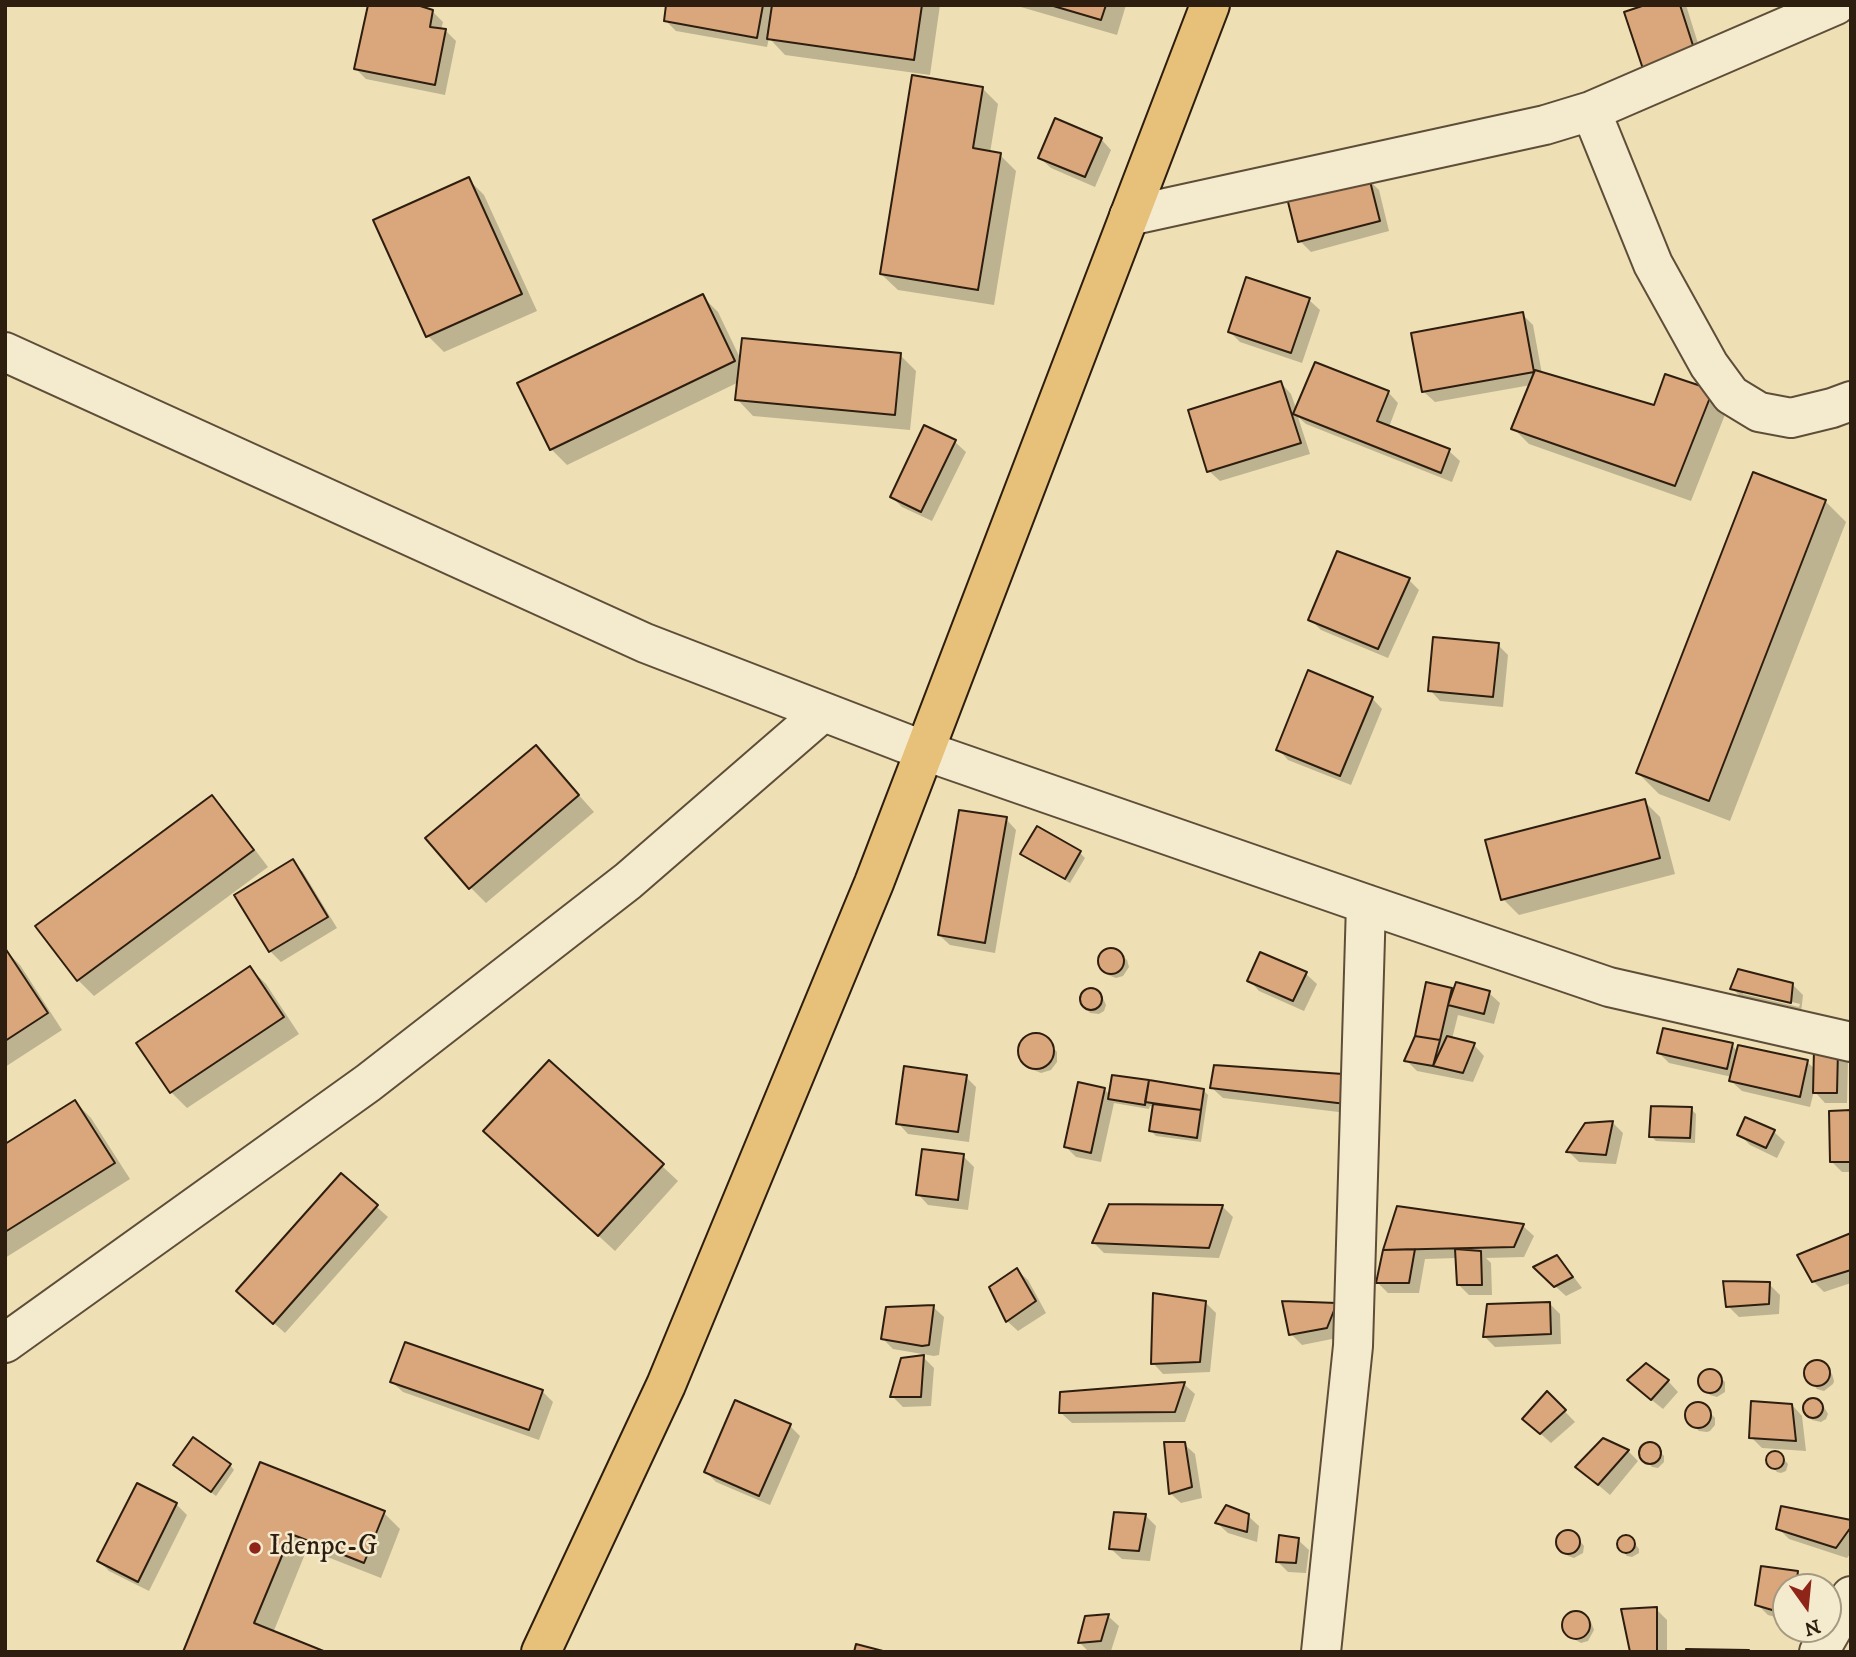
<!DOCTYPE html>
<html>
<head>
<meta charset="utf-8">
<style>
	body { margin:0 }
	#map { position:relative; width:1856px; height:1657px; overflow:hidden; background:#eee0b4; font-family:"IM FELL DW Pica",serif }
	canvas { display:block }
	.frame { position:absolute; inset:0; border:7px solid #2e1e10; pointer-events:none }
	.north { position:absolute; left:1772px; top:1573px; width:70px; height:70px; box-sizing:border-box; background:#f4ebce; border:2px solid #a59982; border-radius:50%; rotate:165deg; font-size:19px; font-weight:700; line-height:28px; text-align:center; color:#2e1e10 }
	.north::after { content:''; display:block; margin:auto; width:24px; height:32px; background:#8f2418; clip-path:polygon(50% 0,100% 100%,50% 72%,0 100%) }
</style>
</head>
<body>
<div id="map">
<canvas width="1856" height="1657"></canvas>
<div class="frame"></div>
<div class="north">N</div>
</div>
<script>
const c = document.querySelector('canvas').getContext('2d');
c.lineJoin = 'round';
function fillPath(path, color) { c.fillStyle = color; c.fill(path, 'evenodd'); }
const poly = rows => new Path2D(rows.map(r => 'M' + r).join(''));
function strokePath(path, color, width, dash) { c.strokeStyle = color; c.lineWidth = width; c.lineCap = dash ? 'butt' : 'round'; c.setLineDash(dash || []); c.stroke(path); }
function drawText(font, color, halo, rows, align = 'center') {
  c.font = font + ' "IM FELL DW Pica",serif'; c.lineWidth = 5; c.setLineDash([]); c.textBaseline = 'middle'; c.strokeStyle = halo; c.fillStyle = color; for (const [text, x, y, turn = 0] of rows) {
    c.save(); c.translate(x, y); c.rotate((+turn || 0) * Math.PI / 180); c.textAlign = isNaN(turn) ? turn : align; if (halo) c.strokeText(text, 0, 0); c.fillText(text, 0, 0); c.restore();
  }
}
const shadow = poly([
	[668,5,940,5,930,75,785,55,769,38,767,47,676,31,665,20],
	[1014,5,1126,5,1117,35],
	[1651,5,1686,5,1707,72],
	[432,11,443,22,441,30,445,30,456,41,445,95,366,79,356,69],
	[982,88,998,104,990,153,1000,155,1016,171,994,305,898,290,881,274],
	[1101,139,1111,150,1095,187,1051,168,1040,158],
	[468,179,484,195,537,311,444,352,428,336,375,221],
	[1368,179,1379,190,1389,231,1311,252,1300,241],
	[702,296,718,312,741,360,900,355,916,371,910,430,753,416,737,399,739,382,567,465,551,449],
	[1309,300,1320,310,1302,363,1240,342,1230,332],
	[1522,314,1533,325,1542,374,1656,407,1666,376,1728,407,1691,501,1529,444,1513,428,1531,385,1435,402,1424,392],
	[1281,383,1291,394,1297,411,1388,392,1398,403,1389,427,1449,451,1460,461,1452,482,1306,424,1298,417,1310,454,1220,481,1209,471],
	[955,442,966,452,932,521,902,507,892,497],
	[1825,501,1846,522,1730,821,1659,794,1638,773],
	[1409,580,1419,590,1388,658,1321,630,1310,619],
	[1498,645,1508,655,1503,707,1440,701,1430,690],
	[1372,698,1382,709,1351,785,1288,760,1278,749],
	[536,747,594,812,486,903,470,887],
	[212,798,228,814,268,867,94,996,78,980,37,927],
	[1644,801,1660,817,1675,874,1519,915,1503,899],
	[1006,819,1016,830,995,953,950,945,939,935],
	[1080,853,1085,858,1070,883,1027,859,1022,854],
	[292,861,303,872,337,928,281,962,270,951],
	[1112,949,1115,950,1127,960,1129,967,1123,976,1116,978,1108,975,1099,962,1104,952],
	[5,950,20,965,62,1030,5,1067],
	[250,968,266,984,299,1034,187,1108,171,1092,138,1043],
	[1306,974,1317,984,1304,1011,1259,991,1249,980],
	[1792,984,1803,995,1801,1013,1743,999,1732,988],
	[1743,990,1800,1004,1799,1007,1743,994],
	[1451,989,1454,992,1489,993,1500,1003,1494,1024,1458,1015,1452,1039,1474,1045,1484,1056,1473,1082,1417,1071,1406,1060],
	[1092,990,1103,998,1106,1005,1104,1011,1099,1014,1090,1013,1085,1007,1081,998,1086,991],
	[1035,1035,1045,1038,1057,1052,1057,1062,1051,1070,1041,1073,1031,1069,1020,1054,1022,1043,1025,1039],
	[1732,1045,1738,1052,1807,1062,1815,1069,1837,1052,1848,1062,1847,1103,1825,1103,1814,1091,1810,1107,1742,1091,1731,1081,1732,1077,1669,1063,1659,1053],
	[1343,1076,1355,1114,1223,1098,1212,1088],
	[966,1077,976,1087,969,1142,908,1134,898,1123],
	[1104,1089,1111,1096,1203,1090,1208,1095,1201,1142,1156,1136,1151,1131,1154,1107,1150,1106,1149,1109,1114,1103,1101,1162,1076,1157,1066,1147],
	[75,1102,91,1118,130,1179,5,1258,5,1146],
	[1691,1109,1696,1114,1695,1143,1656,1141,1651,1136],
	[1851,1112,1851,1172,1842,1172,1831,1161],
	[1746,1119,1774,1132,1785,1142,1777,1158,1750,1145,1739,1134],
	[1613,1123,1623,1133,1616,1164,1579,1162,1569,1152],
	[502,1147,662,1166,678,1181,615,1251],
	[963,1156,974,1167,968,1210,928,1205,918,1194],
	[341,1175,388,1217,285,1333,249,1301],
	[1110,1205,1223,1207,1233,1217,1219,1258,1104,1253,1094,1243],
	[1523,1226,1534,1236,1524,1257,1486,1258,1491,1263,1492,1295,1469,1295,1458,1284,1457,1258,1425,1259,1419,1293,1388,1293,1378,1283,1385,1250],
	[1851,1235,1851,1283,1824,1292,1813,1281],
	[1557,1257,1567,1268,1582,1288,1566,1296,1546,1278],
	[1017,1270,1028,1280,1046,1313,1018,1331,1007,1321],
	[1769,1284,1780,1295,1779,1314,1739,1317,1728,1306],
	[1205,1302,1216,1313,1210,1372,1163,1374,1153,1363],
	[1550,1304,1560,1314,1561,1344,1495,1347,1484,1336],
	[1336,1305,1337,1338,1302,1345,1291,1334],
	[933,1307,944,1317,939,1355,934,1356,893,1349,882,1338],
	[923,1357,934,1368,931,1406,903,1407,892,1396],
	[1814,1362,1821,1363,1832,1374,1834,1381,1833,1384,1824,1391,1817,1389,1806,1377,1808,1366],
	[1646,1365,1668,1381,1678,1392,1663,1409,1639,1390],
	[1705,1372,1715,1372,1725,1382,1725,1392,1717,1397,1710,1395,1701,1384,1701,1377],
	[392,1382,542,1391,553,1402,539,1440,403,1392],
	[1184,1384,1195,1394,1185,1422,1072,1423,1061,1413],
	[1547,1393,1575,1422,1551,1443,1524,1419],
	[1813,1399,1824,1407,1828,1414,1826,1419,1821,1422,1812,1420,1807,1414,1805,1409,1806,1403],
	[1695,1404,1702,1404,1715,1418,1715,1425,1710,1431,1707,1432,1699,1431,1687,1420,1689,1409],
	[1792,1405,1802,1416,1806,1451,1762,1448,1751,1437],
	[790,1426,800,1436,770,1505,716,1482,706,1472],
	[1184,1444,1195,1454,1202,1498,1181,1503,1170,1493],
	[1649,1445,1655,1446,1664,1456,1664,1462,1658,1468,1652,1467,1641,1455,1644,1447],
	[1628,1451,1638,1461,1610,1495,1577,1467],
	[1773,1453,1778,1453,1788,1464,1786,1471,1781,1473,1777,1472,1768,1462,1768,1458],
	[261,1464,384,1513,400,1529,381,1578,307,1549,273,1633,185,1652],
	[230,1465,234,1470,216,1496,180,1470],
	[176,1504,187,1515,149,1591,109,1571,99,1561],
	[1145,1515,1156,1526,1150,1561,1122,1559,1111,1549],
	[1248,1516,1259,1526,1257,1542,1228,1533,1217,1523],
	[1851,1522,1851,1553,1847,1558,1789,1539,1778,1528],
	[1569,1532,1575,1534,1584,1546,1583,1553,1574,1558,1568,1556,1558,1545,1560,1535],
	[1625,1536,1630,1537,1639,1549,1639,1553,1632,1557,1627,1556,1618,1545,1619,1541],
	[1298,1540,1309,1550,1306,1573,1288,1572,1277,1561],
	[1798,1573,1808,1584,1808,1587,1786,1587,1786,1620,1768,1615,1757,1604],
	[1656,1609,1667,1620,1667,1652,1631,1652],
	[1574,1613,1585,1617,1591,1622,1594,1630,1588,1641,1581,1643,1574,1639,1568,1634,1564,1623,1568,1616],
	[1108,1616,1119,1626,1111,1651,1089,1652,1080,1643,1086,1618]
]);
const building = poly([
	[368,5,417,5,433,10,430,27,446,29,435,85,354,69,368,5],
	[666,5,763,5,757,38,664,21,666,5],
	[772,5,922,5,914,60,767,39,772,5],
	[1050,5,1106,5,1101,20,1050,5],
	[1645,5,1680,5,1698,61,1646,78,1624,12,1645,5],
	[912,75,983,87,973,148,1001,153,978,290,880,274,912,75],
	[1055,118,1102,138,1085,177,1038,158,1055,118],
	[469,177,522,294,426,337,373,220,469,177],
	[1369,177,1380,221,1298,242,1287,198,1369,177],
	[1246,277,1310,298,1291,353,1228,332,1246,277],
	[703,294,735,361,550,450,517,383,703,294],
	[1523,312,1534,372,1422,392,1411,333,1523,312],
	[742,338,901,353,895,415,735,400,742,338],
	[1315,362,1389,391,1377,421,1450,449,1441,473,1293,414,1315,362],
	[1535,370,1654,405,1665,374,1713,390,1675,486,1511,429,1535,370],
	[1281,381,1301,443,1207,472,1188,410,1281,381],
	[924,425,956,440,921,512,890,497,924,425],
	[1753,472,1826,500,1709,801,1636,773,1753,472],
	[1337,551,1410,578,1378,649,1308,620,1337,551],
	[1433,637,1499,643,1493,697,1428,691,1433,637],
	[1308,670,1373,697,1340,776,1276,750,1308,670],
	[536,745,579,795,469,889,425,838,536,745],
	[212,795,254,850,77,981,35,926,212,795],
	[1645,799,1660,858,1501,900,1485,840,1645,799],
	[959,810,1007,817,985,943,938,935,959,810],
	[1037,826,1081,851,1065,879,1020,854,1037,826],
	[293,859,328,917,269,952,234,895,293,859],
	'1098 961a13 13 0 1 1 26 0a13 13 0 1 1-26 0Z',
	[5,948,48,1013,5,1041,5,948],
	[1260,952,1307,972,1293,1001,1247,981,1260,952],
	[250,966,284,1017,170,1093,136,1043,250,966],
	[1738,969,1793,983,1791,1003,1730,989,1738,969],
	[1426,982,1452,988,1440,1040,1415,1036,1426,982],
	[1456,982,1490,991,1484,1014,1448,1005,1456,982],
	'1080 999a11 11 0 1 1 22 0a11 11 0 1 1-22 0Z',
	[1663,1028,1733,1043,1727,1069,1657,1053,1663,1028],
	'1018 1051a18 18 0 1 1 36 0a18 18 0 1 1-36 0Z',
	[1415,1036,1440,1040,1433,1066,1404,1061,1415,1036],
	[1447,1036,1475,1043,1463,1073,1433,1066,1447,1036],
	[1738,1045,1808,1060,1800,1097,1729,1081,1738,1045],
	[1814,1049,1838,1050,1837,1093,1813,1093,1814,1049],
	[549,1060,664,1164,598,1236,483,1131,549,1060],
	[1214,1065,1343,1074,1346,1104,1210,1088,1214,1065],
	[904,1066,967,1075,958,1132,896,1124,904,1066],
	[1112,1075,1149,1080,1145,1105,1108,1099,1112,1075],
	[1149,1080,1204,1089,1201,1110,1145,1102,1149,1080],
	[1078,1082,1105,1088,1091,1153,1064,1147,1078,1082],
	[75,1100,115,1163,5,1232,5,1144,75,1100],
	[1153,1104,1201,1110,1197,1138,1149,1131,1153,1104],
	[1651,1106,1692,1107,1690,1138,1649,1137,1651,1106],
	[1851,1110,1851,1162,1830,1162,1829,1111,1851,1110],
	[1745,1117,1775,1130,1766,1148,1737,1135,1745,1117],
	[1613,1121,1606,1155,1566,1152,1585,1123,1613,1121],
	[922,1149,964,1154,958,1200,916,1195,922,1149],
	[341,1173,378,1205,273,1324,236,1291,341,1173],
	[1109,1204,1223,1205,1209,1248,1092,1243,1109,1204],
	[1397,1206,1524,1224,1514,1247,1383,1250,1397,1206],
	[1851,1233,1851,1270,1812,1282,1797,1255,1851,1233],
	[1415,1249,1409,1283,1376,1283,1383,1250,1415,1249],
	[1455,1249,1481,1251,1482,1285,1457,1285,1455,1249],
	[1557,1255,1573,1277,1554,1287,1533,1267,1557,1255],
	[1017,1268,1036,1301,1006,1322,989,1287,1017,1268],
	[1723,1281,1770,1282,1769,1304,1726,1307,1723,1281],
	[1153,1293,1206,1301,1200,1362,1151,1364,1153,1293],
	[1282,1301,1337,1303,1327,1328,1289,1335,1282,1301],
	[1550,1302,1551,1334,1483,1337,1487,1304,1550,1302],
	[934,1305,929,1345,922,1346,881,1339,886,1307,934,1305],
	[405,1342,543,1390,529,1430,390,1382,405,1342],
	[924,1355,921,1397,890,1397,901,1358,924,1355],
	'1804 1373a13 13 0 1 1 26 0a13 13 0 1 1-26 0Z',
	[1646,1363,1669,1380,1651,1400,1627,1380,1646,1363],
	'1698 1381a12 12 0 1 1 24 0a12 12 0 1 1-24 0Z',
	[1185,1382,1175,1412,1059,1413,1060,1392,1185,1382],
	[1547,1391,1566,1410,1540,1434,1522,1419,1547,1391],
	'1803 1408a10 10 0 1 1 20 0a10 10 0 1 1-20 0Z',
	[735,1400,791,1424,759,1496,704,1472,735,1400],
	[1751,1401,1792,1404,1796,1441,1749,1438,1751,1401],
	'1685 1415a13 13 0 1 1 26 0a13 13 0 1 1-26 0Z',
	[193,1437,231,1464,211,1492,173,1465,193,1437],
	[1603,1438,1629,1450,1598,1485,1575,1467,1603,1438],
	[1164,1442,1185,1442,1192,1487,1169,1494,1164,1442],
	'1639 1453a11 11 0 1 1 22 0a11 11 0 1 1-22 0Z',
	'1766 1460a9 9 0 1 1 18 0a9 9 0 1 1-18 0Z',
	[260,1462,385,1511,364,1563,291,1534,254,1623,326,1652,183,1652,260,1462],
	[137,1483,177,1503,138,1582,97,1561,137,1483],
	[1226,1505,1249,1514,1247,1532,1215,1523,1226,1505],
	[1781,1506,1851,1520,1851,1527,1836,1548,1776,1529,1781,1506],
	[1114,1512,1146,1514,1139,1551,1109,1549,1114,1512],
	'1556 1542a12 12 0 1 1 24 0a12 12 0 1 1-24 0Z',
	'1617 1544a9 9 0 1 1 18 0a9 9 0 1 1-18 0Z',
	[1279,1535,1299,1538,1296,1563,1276,1562,1279,1535],
	[1761,1566,1798,1571,1796,1587,1786,1587,1786,1614,1755,1605,1761,1566],
	[1657,1607,1657,1652,1630,1652,1621,1609,1657,1607],
	'1562 1625a14 14 0 1 1 28 0a14 14 0 1 1-28 0Z',
	[1109,1614,1101,1641,1078,1643,1085,1616,1109,1614],
	[856,1644,883,1651,883,1652,854,1652,856,1644],
	[1686,1649,1749,1650,1748,1652,1686,1652,1686,1649]
]);
const street = poly([
	[1591,111,1653,264,1709,365,1731,395,1759,412,1791,418,1832,408,1851,401],
	[1129,216,1545,125,1591,111,1836,5],
	[5,352,645,643,925,751,1366,904,1609,987,1851,1042],
	[5,1343,368,1083,628,881,823,712],
	[1321,1652,1353,1346,1366,904],
	[1819,1652,1851,1596]
]);
const highway = poly([
	[541,1652,666,1385,874,883,1210,5]
]);
const markers = [
	[255,1548,7,"#8f2418"]
];
const poiNames = [
	["Idenpc-G",269,1548]
];
fillPath(shadow, '#0003');
fillPath(building, '#daa67b');
strokePath(building, '#2e1e10', 2);
strokePath(street, '#5e4e39', 42);
strokePath(highway, '#2e1e10', 42);
strokePath(street, '#f4ebce', 38);
strokePath(highway, '#e7c07a', 38);
for (const [x, y, r, color] of markers) { const dot = new Path2D(); dot.arc(x, y, r, 0, 2 * Math.PI); c.fillStyle = color; c.fill(dot); strokePath(dot, '#f4ebce', 2.5); }
drawText('28px', '#2e1e10', '#f4ebce', poiNames, 'left');
</script>
</body>
</html>
